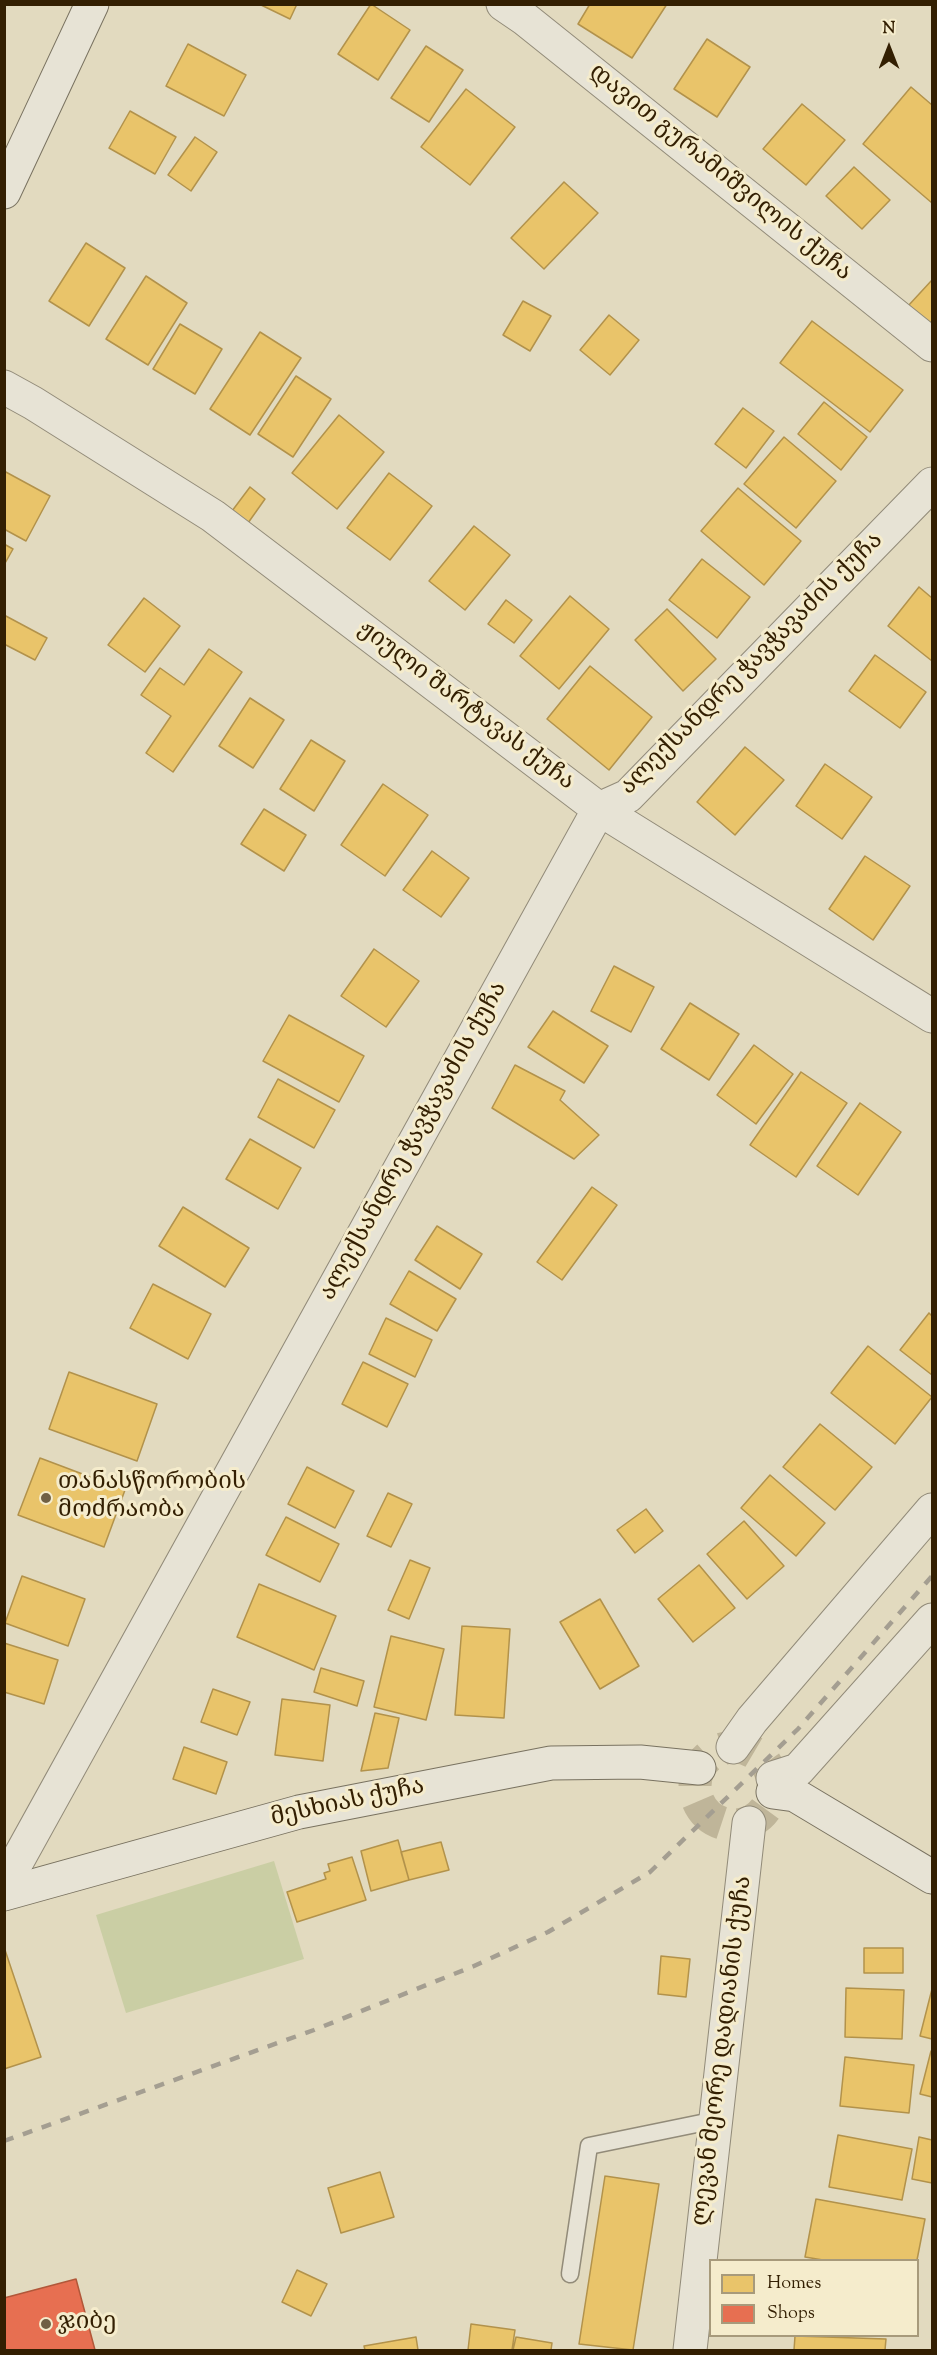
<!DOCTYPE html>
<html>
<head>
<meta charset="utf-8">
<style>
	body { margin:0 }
	#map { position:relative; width:937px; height:2355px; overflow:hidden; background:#e2dabf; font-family:"Sorts Mill Goudy",serif }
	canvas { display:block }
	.frame { position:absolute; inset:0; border:6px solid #331f02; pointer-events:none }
	.legend { position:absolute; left:709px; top:2259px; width:210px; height:78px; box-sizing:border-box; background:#f5eccc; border:2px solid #a79a7b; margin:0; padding:8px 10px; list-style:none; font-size:18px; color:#331f02 }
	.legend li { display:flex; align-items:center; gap:12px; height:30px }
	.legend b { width:30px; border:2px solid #a79a7b }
	.north { position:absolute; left:859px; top:18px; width:60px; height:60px; -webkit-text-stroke:4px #f5eccc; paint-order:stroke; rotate:0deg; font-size:16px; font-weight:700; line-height:24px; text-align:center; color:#331f02 }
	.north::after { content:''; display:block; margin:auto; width:21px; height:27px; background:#331f02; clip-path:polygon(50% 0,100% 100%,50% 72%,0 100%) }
</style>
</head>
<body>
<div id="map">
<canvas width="937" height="2355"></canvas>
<div class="frame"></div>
<ul class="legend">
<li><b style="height:16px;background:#e9c46a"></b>Homes</li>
<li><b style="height:16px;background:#e76f51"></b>Shops</li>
</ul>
<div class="north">N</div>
</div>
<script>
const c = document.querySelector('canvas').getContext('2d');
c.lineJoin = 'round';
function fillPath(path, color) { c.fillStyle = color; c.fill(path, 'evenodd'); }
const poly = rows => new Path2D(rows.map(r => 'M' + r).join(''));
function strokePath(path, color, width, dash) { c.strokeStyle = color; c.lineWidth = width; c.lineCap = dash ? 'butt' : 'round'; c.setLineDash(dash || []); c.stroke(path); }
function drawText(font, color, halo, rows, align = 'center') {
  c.font = font + ' "Sorts Mill Goudy","Noto Serif Georgian",serif'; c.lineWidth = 6; c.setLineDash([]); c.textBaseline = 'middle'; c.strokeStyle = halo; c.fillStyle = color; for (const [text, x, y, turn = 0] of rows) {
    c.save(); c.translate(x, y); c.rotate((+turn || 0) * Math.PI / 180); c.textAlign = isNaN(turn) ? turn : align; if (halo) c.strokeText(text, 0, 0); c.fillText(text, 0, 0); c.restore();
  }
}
const green = poly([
	[274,1861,304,1959,126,2013,96,1915]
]);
const homes = poly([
	[259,4,297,4,290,19,259,4],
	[371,4,410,30,378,80,338,54,371,4],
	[590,4,667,4,632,58,578,24,590,4],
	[707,39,750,67,717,117,674,89,707,39],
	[188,44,246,75,224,116,166,86,188,44],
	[426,46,463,70,429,122,391,98,426,46],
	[911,87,932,105,932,203,863,144,911,87],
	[466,89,515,127,470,185,421,147,466,89],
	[802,104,845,140,806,185,763,149,802,104],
	[130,111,176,137,155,174,109,148,130,111],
	[195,137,217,152,191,191,168,175,195,137],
	[854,167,890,200,862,229,826,196,854,167],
	[564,182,598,213,544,269,511,238,564,182],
	[86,243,125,268,89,326,49,301,86,243],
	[146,276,187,303,148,365,106,339,146,276],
	[932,280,932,329,908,306,932,280],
	[523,301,551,316,530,351,503,335,523,301],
	[609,315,639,340,610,375,580,350,609,315],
	[812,321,903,390,870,432,780,363,812,321],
	[180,324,222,349,195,394,153,369,180,324],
	[260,332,301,358,250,435,210,409,260,332],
	[296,376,331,399,293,457,258,434,296,376],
	[824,402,867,437,841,470,798,434,824,402],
	[743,408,774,431,746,468,715,444,743,408],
	[339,415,384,452,337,509,292,473,339,415],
	[784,437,836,481,796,528,744,484,784,437],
	[4,471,50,496,26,541,4,529,4,471],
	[389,473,432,506,390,560,347,528,389,473],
	[250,487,265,499,248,523,232,511,250,487],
	[738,488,801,541,764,585,701,531,738,488],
	[474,526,510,555,465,610,429,581,474,526],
	[4,544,13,549,4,565,4,544],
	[702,559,750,597,717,638,669,600,702,559],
	[919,587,932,598,932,661,888,626,919,587],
	[570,596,609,629,559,689,520,656,570,596],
	[144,598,180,626,145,672,108,645,144,598],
	[506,600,532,620,514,643,488,624,506,600],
	[667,609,716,659,683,691,635,640,667,609],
	[4,615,47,638,35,660,4,644,4,615],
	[209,649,242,672,173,772,146,753,171,716,141,695,160,668,184,685,209,649],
	[875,655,926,692,900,728,849,691,875,655],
	[590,666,652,717,609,770,547,719,590,666],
	[250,698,284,720,253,768,219,746,250,698],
	[311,740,345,761,314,811,280,789,311,740],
	[745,747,784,780,735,835,697,802,745,747],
	[825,764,872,797,842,839,796,806,825,764],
	[383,784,428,815,385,876,341,845,383,784],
	[264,809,306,835,284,871,241,844,264,809],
	[432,851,469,878,441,917,403,890,432,851],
	[865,856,910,886,873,940,829,909,865,856],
	[374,949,419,981,386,1027,341,996,374,949],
	[614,966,654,987,631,1032,591,1011,614,966],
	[690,1003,739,1034,709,1080,661,1049,690,1003],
	[553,1011,608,1046,584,1083,528,1047,553,1011],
	[289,1015,364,1056,339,1102,263,1061,289,1015],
	[754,1045,793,1074,756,1124,717,1095,754,1045],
	[515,1065,565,1091,560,1100,599,1135,574,1159,492,1108,515,1065],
	[801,1072,847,1103,796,1177,750,1145,801,1072],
	[278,1079,335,1110,314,1148,258,1117,278,1079],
	[860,1103,901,1132,858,1195,817,1166,860,1103],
	[250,1139,301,1168,278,1209,226,1179,250,1139],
	[592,1187,617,1205,562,1280,537,1262,592,1187],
	[183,1207,249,1248,225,1287,159,1246,183,1207],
	[437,1226,482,1254,460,1289,415,1260,437,1226],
	[409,1271,456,1299,437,1331,390,1304,409,1271],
	[153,1284,211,1314,188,1359,130,1328,153,1284],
	[929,1313,932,1316,932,1375,900,1350,929,1313],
	[386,1318,432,1340,415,1377,369,1354,386,1318],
	[868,1346,932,1397,895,1444,831,1393,868,1346],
	[363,1362,408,1384,387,1427,342,1404,363,1362],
	[69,1372,157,1404,137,1461,49,1429,69,1372],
	[820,1424,872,1467,835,1510,783,1467,820,1424],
	[40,1458,125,1490,104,1547,18,1515,40,1458],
	[307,1467,354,1491,335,1528,288,1504,307,1467],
	[770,1475,825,1523,796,1556,741,1508,770,1475],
	[388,1493,412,1504,391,1547,367,1536,388,1493],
	[646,1509,663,1531,635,1553,617,1530,646,1509],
	[286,1517,339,1544,320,1582,266,1555,286,1517],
	[744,1521,784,1566,747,1599,707,1554,744,1521],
	[410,1560,430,1568,409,1619,388,1610,410,1560],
	[699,1565,735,1608,693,1642,658,1599,699,1565],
	[22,1576,85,1599,68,1646,5,1623,22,1576],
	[259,1584,336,1616,314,1670,237,1637,259,1584],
	[600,1599,639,1666,600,1689,560,1622,600,1599],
	[462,1626,510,1629,504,1718,455,1715,462,1626],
	[391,1636,444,1649,426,1720,374,1707,391,1636],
	[4,1643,58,1660,44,1704,4,1692,4,1643],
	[321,1668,364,1681,357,1706,314,1692,321,1668],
	[213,1689,250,1702,237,1735,201,1722,213,1689],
	[282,1699,330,1705,323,1761,275,1755,282,1699],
	[375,1713,399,1718,388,1768,361,1771,375,1713],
	[184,1747,227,1762,216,1794,173,1779,184,1747],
	[398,1840,409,1880,371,1891,361,1851,398,1840],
	[441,1842,449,1870,409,1880,401,1852,441,1842],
	[352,1857,366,1900,297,1922,287,1892,326,1879,324,1873,330,1871,328,1864,352,1857],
	[4,1947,41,2057,4,2069,4,1947],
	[864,1948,903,1948,903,1973,864,1973,864,1948],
	[661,1956,690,1959,686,1997,658,1994,661,1956],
	[846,1988,904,1990,902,2039,845,2037,846,1988],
	[932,1989,932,2039,920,2036,932,1989],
	[931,2051,932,2052,932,2097,920,2094,931,2051],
	[845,2057,914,2065,909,2113,840,2106,845,2057],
	[838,2135,912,2149,902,2200,829,2187,838,2135],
	[919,2137,932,2140,932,2183,912,2179,919,2137],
	[380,2172,394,2217,341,2233,328,2188,380,2172],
	[605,2176,659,2184,633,2350,579,2344,605,2176],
	[816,2199,925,2219,917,2260,823,2260,805,2257,816,2199],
	[297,2270,327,2284,311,2316,282,2302,297,2270],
	[471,2324,515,2330,512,2350,468,2350,471,2324],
	[795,2336,886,2339,885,2350,794,2350,795,2336],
	[416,2337,418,2350,365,2350,364,2346,416,2337],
	[516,2337,552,2343,551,2350,513,2350,516,2337]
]);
const shops = poly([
	[76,2279,95,2350,4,2350,4,2298,76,2279]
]);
const secondaryTunnel = poly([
	'695 1786a39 39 0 1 1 78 0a39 39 0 1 1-78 0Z'
]);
const lane = poly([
	[570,2274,589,2146,716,2120]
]);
const street = poly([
	[503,4,525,19,932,345],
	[4,387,33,403,213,516,599,809,932,1016],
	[733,1747,752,1720,932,1510],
	[773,1778,798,1770,932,1620],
	[4,1885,599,809,628,796,932,484],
	[690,2350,749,1823]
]);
const secondary = poly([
	[4,192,92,4],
	[773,1792,795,1795,932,1877],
	[4,1894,299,1812,551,1763,640,1762,699,1768]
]);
const rail = poly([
	[4,2141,314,2030,474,1966,548,1932,650,1872,798,1729,932,1576]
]);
const markers = [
	[46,1498,6,"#706044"],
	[46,2324,6,"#706044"]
];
const streetNames = [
	["დავით გურამიშვილის ქუჩა",719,174,39],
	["ალექსანდრე ჭავჭავაძის ქუჩა",753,665,-45],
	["ჟიული შარტავას ქუჩა",465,707,37],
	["ალექსანდრე ჭავჭავაძის ქუჩა",415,1142,-61],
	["მესხიას ქუჩა",348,1804,-12],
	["ლევან მეორე დადიანის ქუჩა",724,2051,-83]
];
const poiNames = [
	["თანასწორობის",58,1484],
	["მოძრაობა",58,1512],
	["ჯიბე",58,2324]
];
fillPath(green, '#cacea4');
fillPath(homes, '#e9c46a');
strokePath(homes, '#b2924b', 1.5);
fillPath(shops, '#e76f51');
strokePath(shops, '#b15739', 1.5);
strokePath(secondaryTunnel, '#bfb599', 33, [33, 16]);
strokePath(lane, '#928b79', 19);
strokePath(street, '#928b79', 35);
strokePath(secondary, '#797260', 35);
strokePath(lane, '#e7e3d5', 16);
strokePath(street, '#e7e3d5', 33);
strokePath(secondary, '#e7e3d5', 33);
strokePath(rail, '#a49e91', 4.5, [10, 10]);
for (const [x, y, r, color] of markers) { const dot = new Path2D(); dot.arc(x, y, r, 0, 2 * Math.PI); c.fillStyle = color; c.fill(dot); strokePath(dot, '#f5eccc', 2); }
drawText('24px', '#331f02', '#f5eccc', streetNames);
drawText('24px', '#331f02', '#f5eccc', poiNames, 'left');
</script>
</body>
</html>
